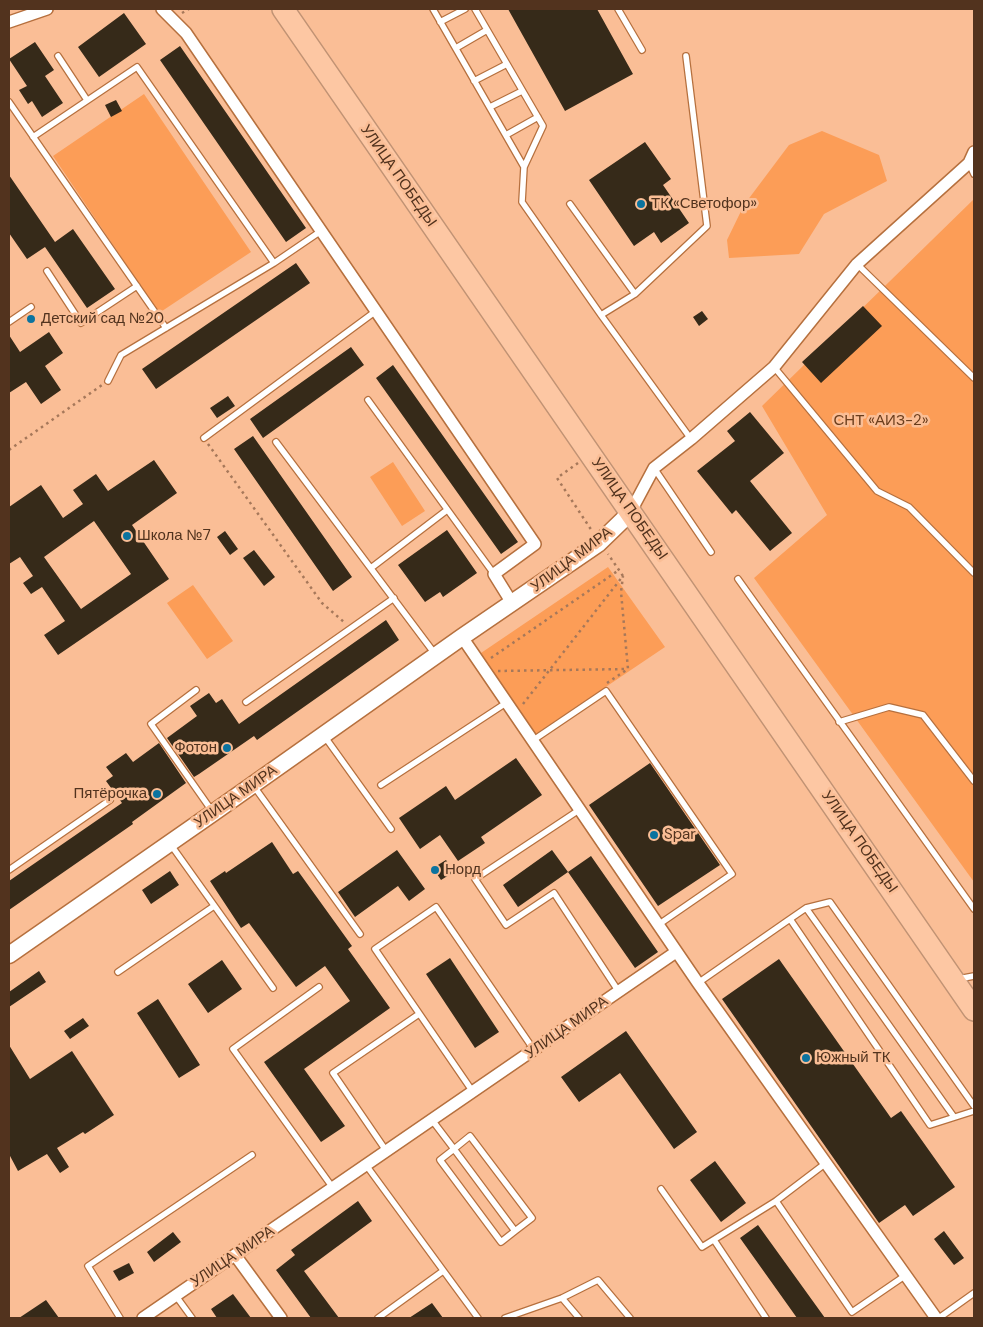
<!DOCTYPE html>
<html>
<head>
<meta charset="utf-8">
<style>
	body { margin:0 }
	#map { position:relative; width:983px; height:1327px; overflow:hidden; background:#fabe96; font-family:"DM Sans",sans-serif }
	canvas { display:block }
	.frame { position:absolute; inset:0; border:10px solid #52331e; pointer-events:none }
</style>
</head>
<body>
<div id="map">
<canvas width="983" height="1327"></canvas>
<div class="frame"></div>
</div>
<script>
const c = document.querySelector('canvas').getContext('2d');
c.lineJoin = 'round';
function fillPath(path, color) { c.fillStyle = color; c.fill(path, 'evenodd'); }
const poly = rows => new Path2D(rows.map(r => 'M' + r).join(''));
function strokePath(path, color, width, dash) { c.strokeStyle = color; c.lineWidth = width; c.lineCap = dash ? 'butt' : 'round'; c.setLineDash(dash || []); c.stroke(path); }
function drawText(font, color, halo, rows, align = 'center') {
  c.font = font + ' "DM Sans",sans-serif'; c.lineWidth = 5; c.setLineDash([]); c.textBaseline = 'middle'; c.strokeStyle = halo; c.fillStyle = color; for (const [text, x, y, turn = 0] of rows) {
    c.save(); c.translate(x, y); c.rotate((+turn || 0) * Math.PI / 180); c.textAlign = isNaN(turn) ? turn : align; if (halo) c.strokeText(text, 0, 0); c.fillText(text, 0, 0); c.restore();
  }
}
const green = poly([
	[144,94,251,252,159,313,53,156],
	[822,131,879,155,887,181,824,214,799,254,729,258,727,240,744,205,789,145],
	[974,199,974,882,754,578,827,515,762,406],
	[393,462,425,511,402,526,370,477],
	[608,567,665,647,533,736,481,653],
	[193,585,233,641,207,659,167,603]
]);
const building = poly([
	[508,9,597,9,633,74,565,111],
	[124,13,146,44,99,77,78,47],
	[35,42,54,70,45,76,63,103,42,117,32,101,28,104,19,90,27,86,9,59],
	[180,46,306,228,286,242,160,60],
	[116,100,122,111,111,117,105,105],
	[645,142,671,179,663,185,689,223,661,243,654,232,634,246,589,180],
	[9,175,55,242,73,229,115,289,87,308,45,247,27,259,9,233],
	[296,263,310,283,156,389,142,369],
	[863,306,882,326,821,383,802,362],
	[702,311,708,319,699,326,693,317],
	[49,332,63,353,45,366,61,390,41,404,26,382,9,393,9,335,20,352],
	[351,347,364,365,263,438,250,419],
	[393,365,518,542,501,554,376,378],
	[228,396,235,406,217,418,210,408],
	[750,412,784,453,750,481,792,533,770,551,736,510,732,514,697,471,735,441,727,431],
	[253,436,352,577,333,591,234,449],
	[154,460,177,493,132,525,169,579,58,655,44,635,65,621,42,587,31,594,23,583,33,576,20,557,9,564,9,507,41,485,63,518,83,504,73,490,96,474,108,491],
	[94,521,131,574,81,609,44,557],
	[447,530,477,573,443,597,440,592,425,602,398,565],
	[225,531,238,549,230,555,217,537],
	[254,550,275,577,264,586,243,558],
	[386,620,399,640,257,740,254,736,199,774,194,777,167,738,197,716,190,706,209,693,216,703,222,699,239,724],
	[159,743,186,783,132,822,133,824,9,910,9,881,122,803,106,781,113,776,106,767,126,753,133,762],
	[516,758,542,795,481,837,485,843,458,861,440,835,420,849,399,818,446,786,455,800],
	[650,763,720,865,658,906,589,805],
	[272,842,293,874,298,871,352,946,348,949,390,1008,304,1069,345,1126,321,1142,264,1062,350,1001,325,966,296,987,249,923,241,928,210,881,225,871,226,873],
	[397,850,425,889,409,901,398,886,355,917,338,892],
	[552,850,568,872,518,907,503,885],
	[591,856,658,952,635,968,568,872],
	[446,860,454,872,441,880,433,868],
	[170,871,179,885,151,904,142,890],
	[450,958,499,1032,475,1048,426,974],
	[779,959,891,1118,901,1111,955,1187,913,1216,905,1205,879,1223,722,999],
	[222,960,242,989,208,1013,188,984],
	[39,971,46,982,9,1007,9,992],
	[158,999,200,1065,179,1078,137,1013],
	[83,1018,89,1026,70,1039,64,1031],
	[626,1031,697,1132,674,1149,620,1073,579,1102,561,1077],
	[9,1045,30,1079,72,1051,114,1115,85,1134,83,1132,57,1148,69,1167,60,1173,47,1154,18,1171,9,1154],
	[715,1161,746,1203,721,1222,690,1180],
	[358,1201,372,1221,304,1271,339,1318,311,1318,276,1270,295,1255,291,1250],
	[758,1225,825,1318,797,1318,740,1238],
	[944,1231,964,1258,954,1265,934,1239],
	[173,1232,181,1242,154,1262,147,1252],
	[129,1263,134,1273,119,1281,113,1271],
	[233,1294,251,1318,217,1318,211,1309],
	[46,1300,59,1318,19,1318],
	[432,1303,443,1318,409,1318]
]);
const path = poly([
	[182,13,189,9],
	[208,444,322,603,344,622],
	[9,450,102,385],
	[578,463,557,478,592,531],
	[491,658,619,570],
	[498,671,628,669],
	[607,683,628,669,621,592,623,576],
	[523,704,623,576,608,554]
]);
const lane = poly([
	[433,9,524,167],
	[475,9,543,126,524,167,522,202,601,315,691,439],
	[618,9,642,50],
	[440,22,465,9],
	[456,48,487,30],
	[58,56,87,100],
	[474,81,507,64],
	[9,102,166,328],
	[490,107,522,91],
	[506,135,538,117],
	[33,137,137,67,274,263,321,231],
	[969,163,974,174],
	[570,204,635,294,601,315],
	[857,264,974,378],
	[47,271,81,323,137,286],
	[635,294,707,226,686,56],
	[9,322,31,307],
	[774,367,877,491,909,507,974,573],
	[108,381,121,355,274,263],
	[368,400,494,574],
	[204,438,376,311],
	[276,442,435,654],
	[654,468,711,552],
	[371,568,447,510],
	[738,579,974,909],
	[196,690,151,724,212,811],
	[246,702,394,598],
	[839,722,889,707,923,715,974,781],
	[325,737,391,829],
	[532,741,606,691,732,874,658,925],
	[253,785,360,934],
	[381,785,506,703],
	[579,810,475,879,506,925,554,893,619,992],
	[171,845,273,988],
	[9,870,110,800],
	[806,908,954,1117],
	[790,919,806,908,830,902,974,1106],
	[118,972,214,906],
	[958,979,974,976],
	[698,983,790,919,930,1125,974,1111],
	[319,987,233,1049,333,1188],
	[473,1092,375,949,436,907,534,1050],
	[432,1120,454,1149,515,1231,532,1218,470,1136,454,1149,440,1160,501,1242,515,1231],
	[387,1152,333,1073,419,1014],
	[366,1165,478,1318],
	[661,1189,702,1247,776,1201,826,1163],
	[776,1201,852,1312,906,1275],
	[714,1240,766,1318],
	[176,1296,192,1318],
	[562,1298,579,1318],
	[120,1318,88,1266,252,1155],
	[378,1318,443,1271],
	[505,1318,562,1298,598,1280,630,1318],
	[939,1318,974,1293]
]);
const street = poly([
	[162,9,186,33,535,544,494,574,512,603],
	[9,22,47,9],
	[630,513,654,468,691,439,774,367,857,264,969,163,974,152],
	[462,637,698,983,936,1318],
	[235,1255,281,1318],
	[143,1318,676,952]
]);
const secondary = poly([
	[9,955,213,813,462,637,598,544,630,513]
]);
const highway = poly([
	[283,9,974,1010]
]);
const markers = [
	[641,204,5,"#0b739f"],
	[31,319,5,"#0b739f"],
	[127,536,5,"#0b739f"],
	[227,748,5,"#0b739f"],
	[157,794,5,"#0b739f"],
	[654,835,5,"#0b739f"],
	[435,870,5,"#0b739f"],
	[806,1058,5,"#0b739f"]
];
const streetNames = [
	["УЛИЦА ПОБЕДЫ",398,176,55],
	["УЛИЦА ПОБЕДЫ",629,509,55],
	["УЛИЦА МИРА",572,560,-37],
	["УЛИЦА МИРА",236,797,-35],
	["УЛИЦА ПОБЕДЫ",859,842,55],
	["УЛИЦА МИРА",567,1028,-35],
	["УЛИЦА МИРА",233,1257,-34]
];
const poiNames = [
	["ТК «Светофор»",651,204],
	["Детский сад №20",41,319],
	["Школа №7",137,536],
	["Фотон",217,748,"right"],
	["Пятёрочка",147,794,"right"],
	["Spar",664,835],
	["Норд",445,870],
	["Южный ТК",816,1058]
];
const parkNames = [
	["СНТ «АИЗ-2»",881,421]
];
fillPath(green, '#fc9d57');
fillPath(building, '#362a19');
strokePath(lane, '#b6703e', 8);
strokePath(street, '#b6703e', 14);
strokePath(secondary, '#b6703e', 19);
strokePath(highway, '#c19374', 24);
strokePath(path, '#a6785a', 2.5, [2.5, 4]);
strokePath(lane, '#fff', 5.5);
strokePath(street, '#fff', 11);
strokePath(secondary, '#fff', 16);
strokePath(highway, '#fdc7a3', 21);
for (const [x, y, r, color] of markers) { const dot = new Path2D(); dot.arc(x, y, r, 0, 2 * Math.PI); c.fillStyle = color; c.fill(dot); strokePath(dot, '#fabe96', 2); }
drawText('15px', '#52331e', '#fabe96', streetNames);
drawText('15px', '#52331e', '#fabe96', poiNames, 'left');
drawText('15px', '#6a3d1c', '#fabe96', parkNames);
</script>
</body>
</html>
